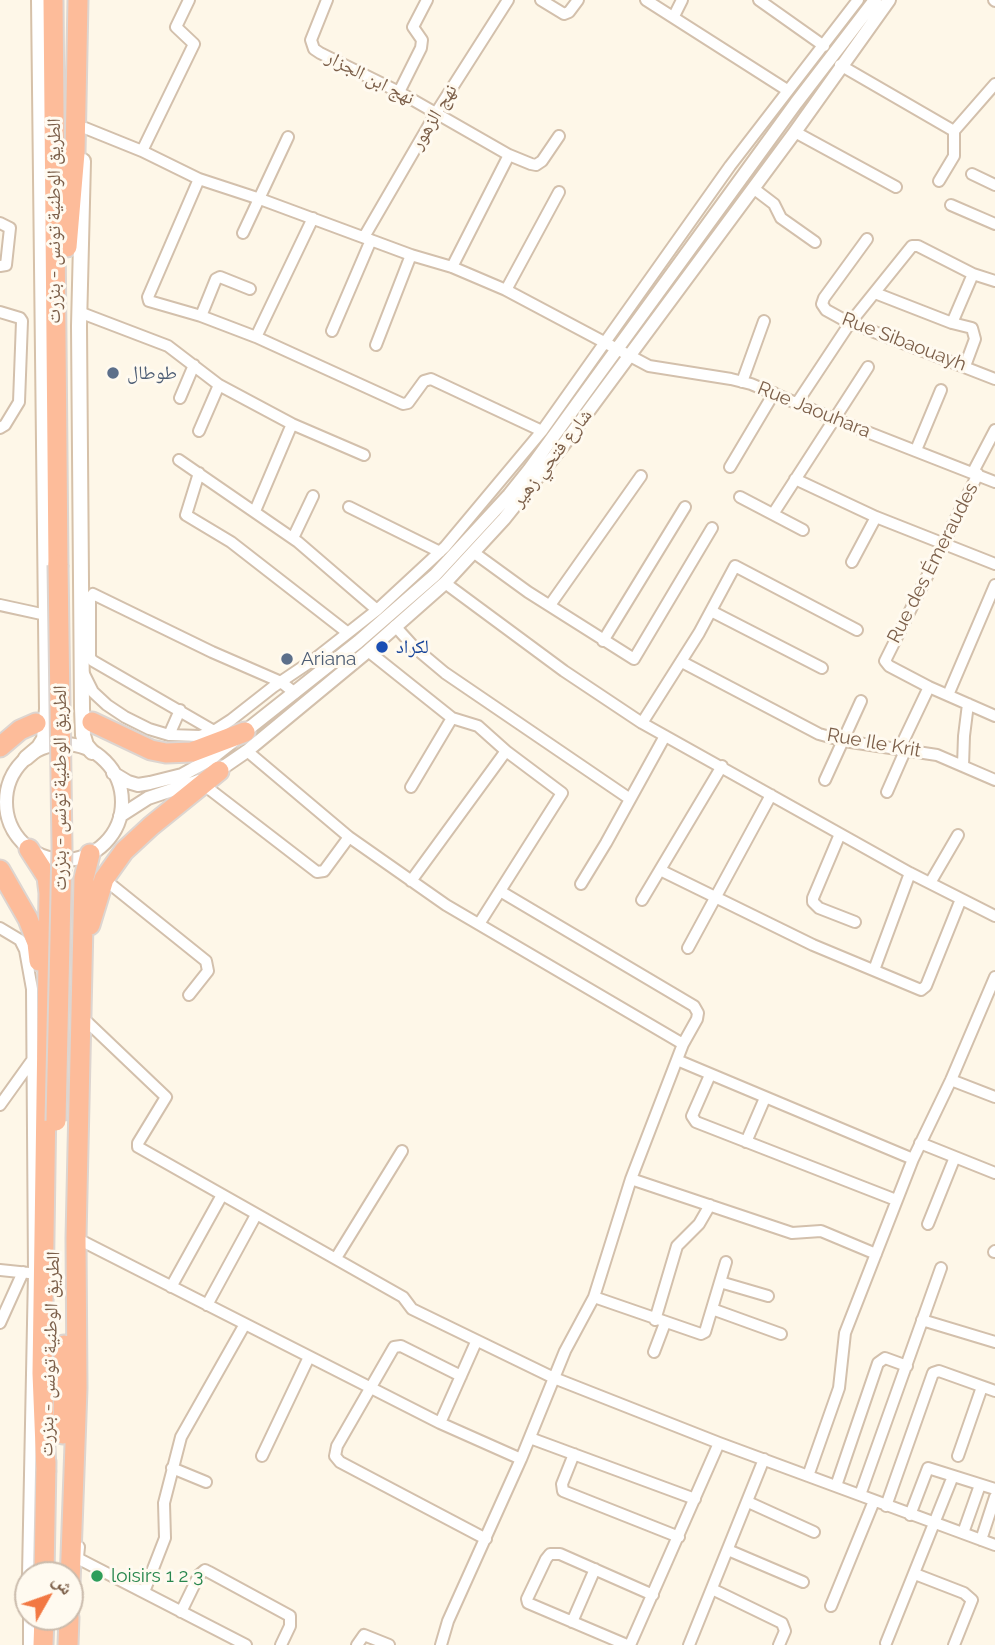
<!DOCTYPE html>
<html>
<head>
<meta charset="utf-8">
<style>
	body { margin:0 }
	#map { position:relative; width:995px; height:1645px; overflow:hidden; background:#fef7e8; font-family:Raleway,"Noto Naskh Arabic",sans-serif }
	canvas { display:block }
	.north { position:absolute; left:14px; top:1561px; width:70px; height:70px; box-sizing:border-box; background:#fffaf0; border:2px solid #cbbcad; border-radius:50%; rotate:50deg; font-size:19px; font-weight:700; line-height:28px; text-align:center; color:#7c5f49 }
	.north::after { content:''; display:block; margin:auto; width:24px; height:32px; background:#f27843; clip-path:polygon(50% 0,100% 100%,50% 72%,0 100%) }
</style>
</head>
<body>
<div id="map">
<canvas width="995" height="1645"></canvas>
<div class="north">ش</div>
</div>
<script>
const c = document.querySelector('canvas').getContext('2d');
c.lineJoin = 'round';
const poly = rows => new Path2D(rows.map(r => 'M' + r).join(''));
function strokePath(path, color, width, dash) { c.strokeStyle = color; c.lineWidth = width; c.lineCap = dash ? 'butt' : 'round'; c.setLineDash(dash || []); c.stroke(path); }
function drawText(font, color, halo, rows, align = 'center') {
  c.font = font + ' Raleway,"Noto Naskh Arabic",sans-serif'; c.lineWidth = 6; c.setLineDash([]); c.textBaseline = 'middle'; c.strokeStyle = halo; c.fillStyle = color; for (const [text, x, y, turn = 0] of rows) {
    c.save(); c.translate(x, y); c.rotate((+turn || 0) * Math.PI / 180); c.textAlign = isNaN(turn) ? turn : align; if (halo) c.strokeText(text, 0, 0); c.fillText(text, 0, 0); c.restore();
  }
}
const minor = poly([
	[327,0,311,40,314,49,320,53,399,92,509,155,531,164,536,165,542,161,559,136],
	[541,0,564,14,569,12,578,0],
	[646,0,787,90],
	[759,0,824,46],
	[994,0,995,1],
	[674,16,682,0],
	[840,65,954,131],
	[399,92,421,48,422,40,413,27,427,0],
	[85,128,142,151,199,179,260,199,411,255,452,267,506,290,649,366,731,379,751,384,834,419,995,482],
	[795,132,896,187],
	[142,151,194,44,176,27,189,0],
	[972,174,995,185],
	[199,179,148,297,149,301,201,316,256,337,403,404,408,403,424,381,431,379,542,431],
	[939,181,954,156,954,131,995,84],
	[753,188,774,204,781,218,815,242],
	[951,205,995,224],
	[0,223,10,228,6,265,0,266],
	[243,233,288,137],
	[364,237,436,113,508,0],
	[867,239,824,298,822,304,826,310,846,321,995,379],
	[452,267,509,155],
	[506,290,559,192],
	[875,293,952,323,972,328,975,339,965,366],
	[0,312,20,318,22,321,19,402,5,425,0,428],
	[79,312,168,346,219,385,292,424,364,455],
	[201,316,216,279,220,277,250,289],
	[952,323,973,274],
	[332,331,371,240],
	[256,337,313,218],
	[376,345,411,255],
	[742,382,764,321],
	[180,398,194,365],
	[797,403,850,323,912,246,918,246,973,274,995,281],
	[199,431,219,385],
	[916,450,941,390],
	[179,460,298,542,377,610],
	[730,467,774,393],
	[973,472,995,430],
	[199,473,186,515,231,542,348,633],
	[978,474,885,661,889,666,929,687,995,716],
	[795,479,876,517,995,564],
	[740,497,803,530],
	[349,507,440,552],
	[255,511,292,424],
	[773,514,868,367],
	[293,538,313,496],
	[473,552,528,592,634,659,712,528],
	[852,562,876,517],
	[445,583,564,671,642,723,910,873,995,916],
	[0,605,46,615],
	[550,605,641,476],
	[711,611,822,668],
	[395,626,414,647,445,673,630,799],
	[603,641,685,507],
	[368,651,452,718,478,726,506,751,562,793,479,924],
	[682,662,819,734,844,741,937,755,995,780],
	[83,672,93,692,107,705,125,717,149,729,169,735,200,736,214,731,231,720,273,687,316,658,377,610,445,547,542,431,730,166,858,0],
	[948,695,995,585],
	[642,723,699,633,735,566,857,630],
	[214,731,93,661,90,658,90,598,93,594,212,652,281,682,295,693],
	[169,735,180,710],
	[899,750,929,687],
	[247,751,349,837,446,905,683,1044,631,1179,594,1297,565,1351,521,1459,448,1621,441,1645],
	[963,766,964,736,968,704],
	[825,780,861,701],
	[204,785,317,872,324,871,349,837],
	[411,787,452,718],
	[887,792,905,751],
	[840,834,813,898,813,902,819,908,855,922],
	[660,870,813,945,921,990,926,986,961,899],
	[104,879,206,961,208,971,189,995],
	[411,881,506,751],
	[930,883,958,835],
	[581,884,606,843,665,736],
	[500,891,694,1006,698,1013,697,1019,683,1044],
	[642,900,722,766],
	[0,928,20,940,25,950,32,989,34,1273,28,1575],
	[688,948,771,795],
	[874,970,910,873],
	[82,1017,166,1097,138,1143,138,1147,403,1297,412,1309,554,1378,719,1443,995,1545],
	[677,1060,913,1159],
	[710,1075,692,1116,696,1122,896,1200],
	[951,1080,995,1097],
	[0,1105,33,1059],
	[746,1142,765,1098],
	[920,1143,995,1173],
	[631,1179,792,1233,821,1231,876,1254],
	[928,1224,955,1157],
	[76,1238,440,1423,521,1459],
	[994,1252,995,1251],
	[336,1258,402,1151],
	[0,1270,29,1273],
	[720,1282,768,1296],
	[171,1287,222,1195],
	[594,1297,701,1334,705,1332,726,1262],
	[207,1305,256,1215],
	[712,1309,781,1334],
	[655,1320,677,1246,699,1224,710,1205],
	[922,1320,995,1342],
	[0,1323,23,1272],
	[654,1352,665,1323],
	[461,1376,401,1346,394,1347,337,1446,335,1456,340,1462,486,1539],
	[440,1423,476,1342],
	[530,1438,695,1499],
	[574,1454,562,1484,563,1491,679,1537],
	[262,1456,309,1357],
	[958,1456,982,1387],
	[172,1468,206,1482],
	[808,1476,839,1388,845,1333,913,1159,951,1080,995,977],
	[836,1486,878,1363,885,1358,907,1366],
	[860,1495,941,1268],
	[748,1502,814,1532],
	[886,1506,933,1373,939,1371,995,1391],
	[910,1515,928,1468,995,1489],
	[963,1533,980,1485],
	[981,1540,995,1497],
	[79,1547,78,1557,81,1560,246,1645],
	[728,1550,803,1582],
	[915,1574,964,1593,972,1600,954,1645],
	[712,1589,782,1623,785,1631,779,1645],
	[144,1592,165,1538,164,1503,181,1437,245,1324],
	[831,1606,874,1501],
	[181,1612,199,1575,205,1570,209,1572,290,1616,290,1626,281,1645],
	[29,1617,29,1645],
	[572,1622,595,1569],
	[886,1643,953,1476],
	[357,1645,364,1635,389,1645],
	[627,1645,528,1603,527,1599,546,1559,550,1554,560,1554,653,1595],
	[630,1645,719,1443],
	[689,1645,764,1459]
]);
const tertiary = poly([
	'6 802a58 58 0 1 1 116 0a58 58 0 1 1-116 0Z',
	[113,773,128,782,138,785,150,783,182,775,209,760,358,642,435,575,509,495,529,470,796,103,875,0],
	[215,773,247,751,368,651,445,583,504,519,564,444,795,132,889,0],
	[120,816,148,798,199,781]
]);
const secondary = poly([
	[83,161,79,326,82,708,83,735,86,745,92,752],
	[26,758,39,747,44,739,47,709,39,0]
]);
const motorway = poly([
	[53,0,58,565],
	[67,247,75,153,78,0],
	[92,722,151,750,166,753,192,752,245,732],
	[0,747,20,730,36,723],
	[29,849,47,877,49,893,42,1373,46,1472],
	[0,870,28,919,37,943,39,961],
	[90,925,104,879,124,851,151,826,219,771],
	[63,1434,64,1345],
	[44,1575,46,1462],
	[70,1584,77,1388,76,1238,84,878,90,854],
	[43,1645,44,1617],
	[68,1645,69,1617]
]);
const motorwayBridge = poly([
	[56,1121,62,848,58,565]
]);
const markers = [
	[113,373,7,"#5c6f8a"],
	[382,647,7,"#1a4fb4"],
	[287,659,7,"#5c6f8a"],
	[97,1576,7,"#2e9e5b"]
];
const streetNames = [
	["نهج ابن الجزار",370,78,27],
	["نهج الزهور",434,117,-59],
	["الطريق الوطنية تونس - بنزرت",54,221,-90],
	["Rue Sibaouayh",904,342,21],
	["Rue Jaouhara",814,410,22],
	["شارع فتحي زهير",552,458,-52],
	["Rue des Émeraudes",933,563,-63],
	["Rue Ile Krit",874,743,10],
	["الطريق الوطنية تونس - بنزرت",60,788,-90],
	["الطريق الوطنية تونس - بنزرت",50,1354,-88]
];
const serviceNames = [
	["طوطال",127,373],
	["Ariana",301,659]
];
const transitNames = [
	["لكراد",396,647]
];
const leisureNames = [
	["loisirs 1 2 3",111,1576]
];
strokePath(minor, '#d3c0ac', 14);
strokePath(tertiary, '#d3c0ac', 16);
strokePath(secondary, '#d6c1a9', 18);
strokePath(motorway, '#ddd5d0', 23);
strokePath(minor, '#fff', 10);
strokePath(tertiary, '#fff', 12);
strokePath(secondary, '#fff', 14);
strokePath(motorway, '#fdbc9a', 19);
strokePath(motorwayBridge, '#ddd5d0', 23, []);
strokePath(motorwayBridge, '#fdbc9a', 19);
for (const [x, y, r, color] of markers) { const dot = new Path2D(); dot.arc(x, y, r, 0, 2 * Math.PI); c.fillStyle = color; c.fill(dot); strokePath(dot, '#fffaf0', 2.5); }
drawText('19px', '#7c5f49', '#fffaf0', streetNames);
drawText('19px', '#4e5e75', '#fffaf0', serviceNames, 'left');
drawText('19px', '#164399', '#fffaf0', transitNames, 'left');
drawText('19px', '#27864d', '#fffaf0', leisureNames, 'left');
</script>
</body>
</html>
